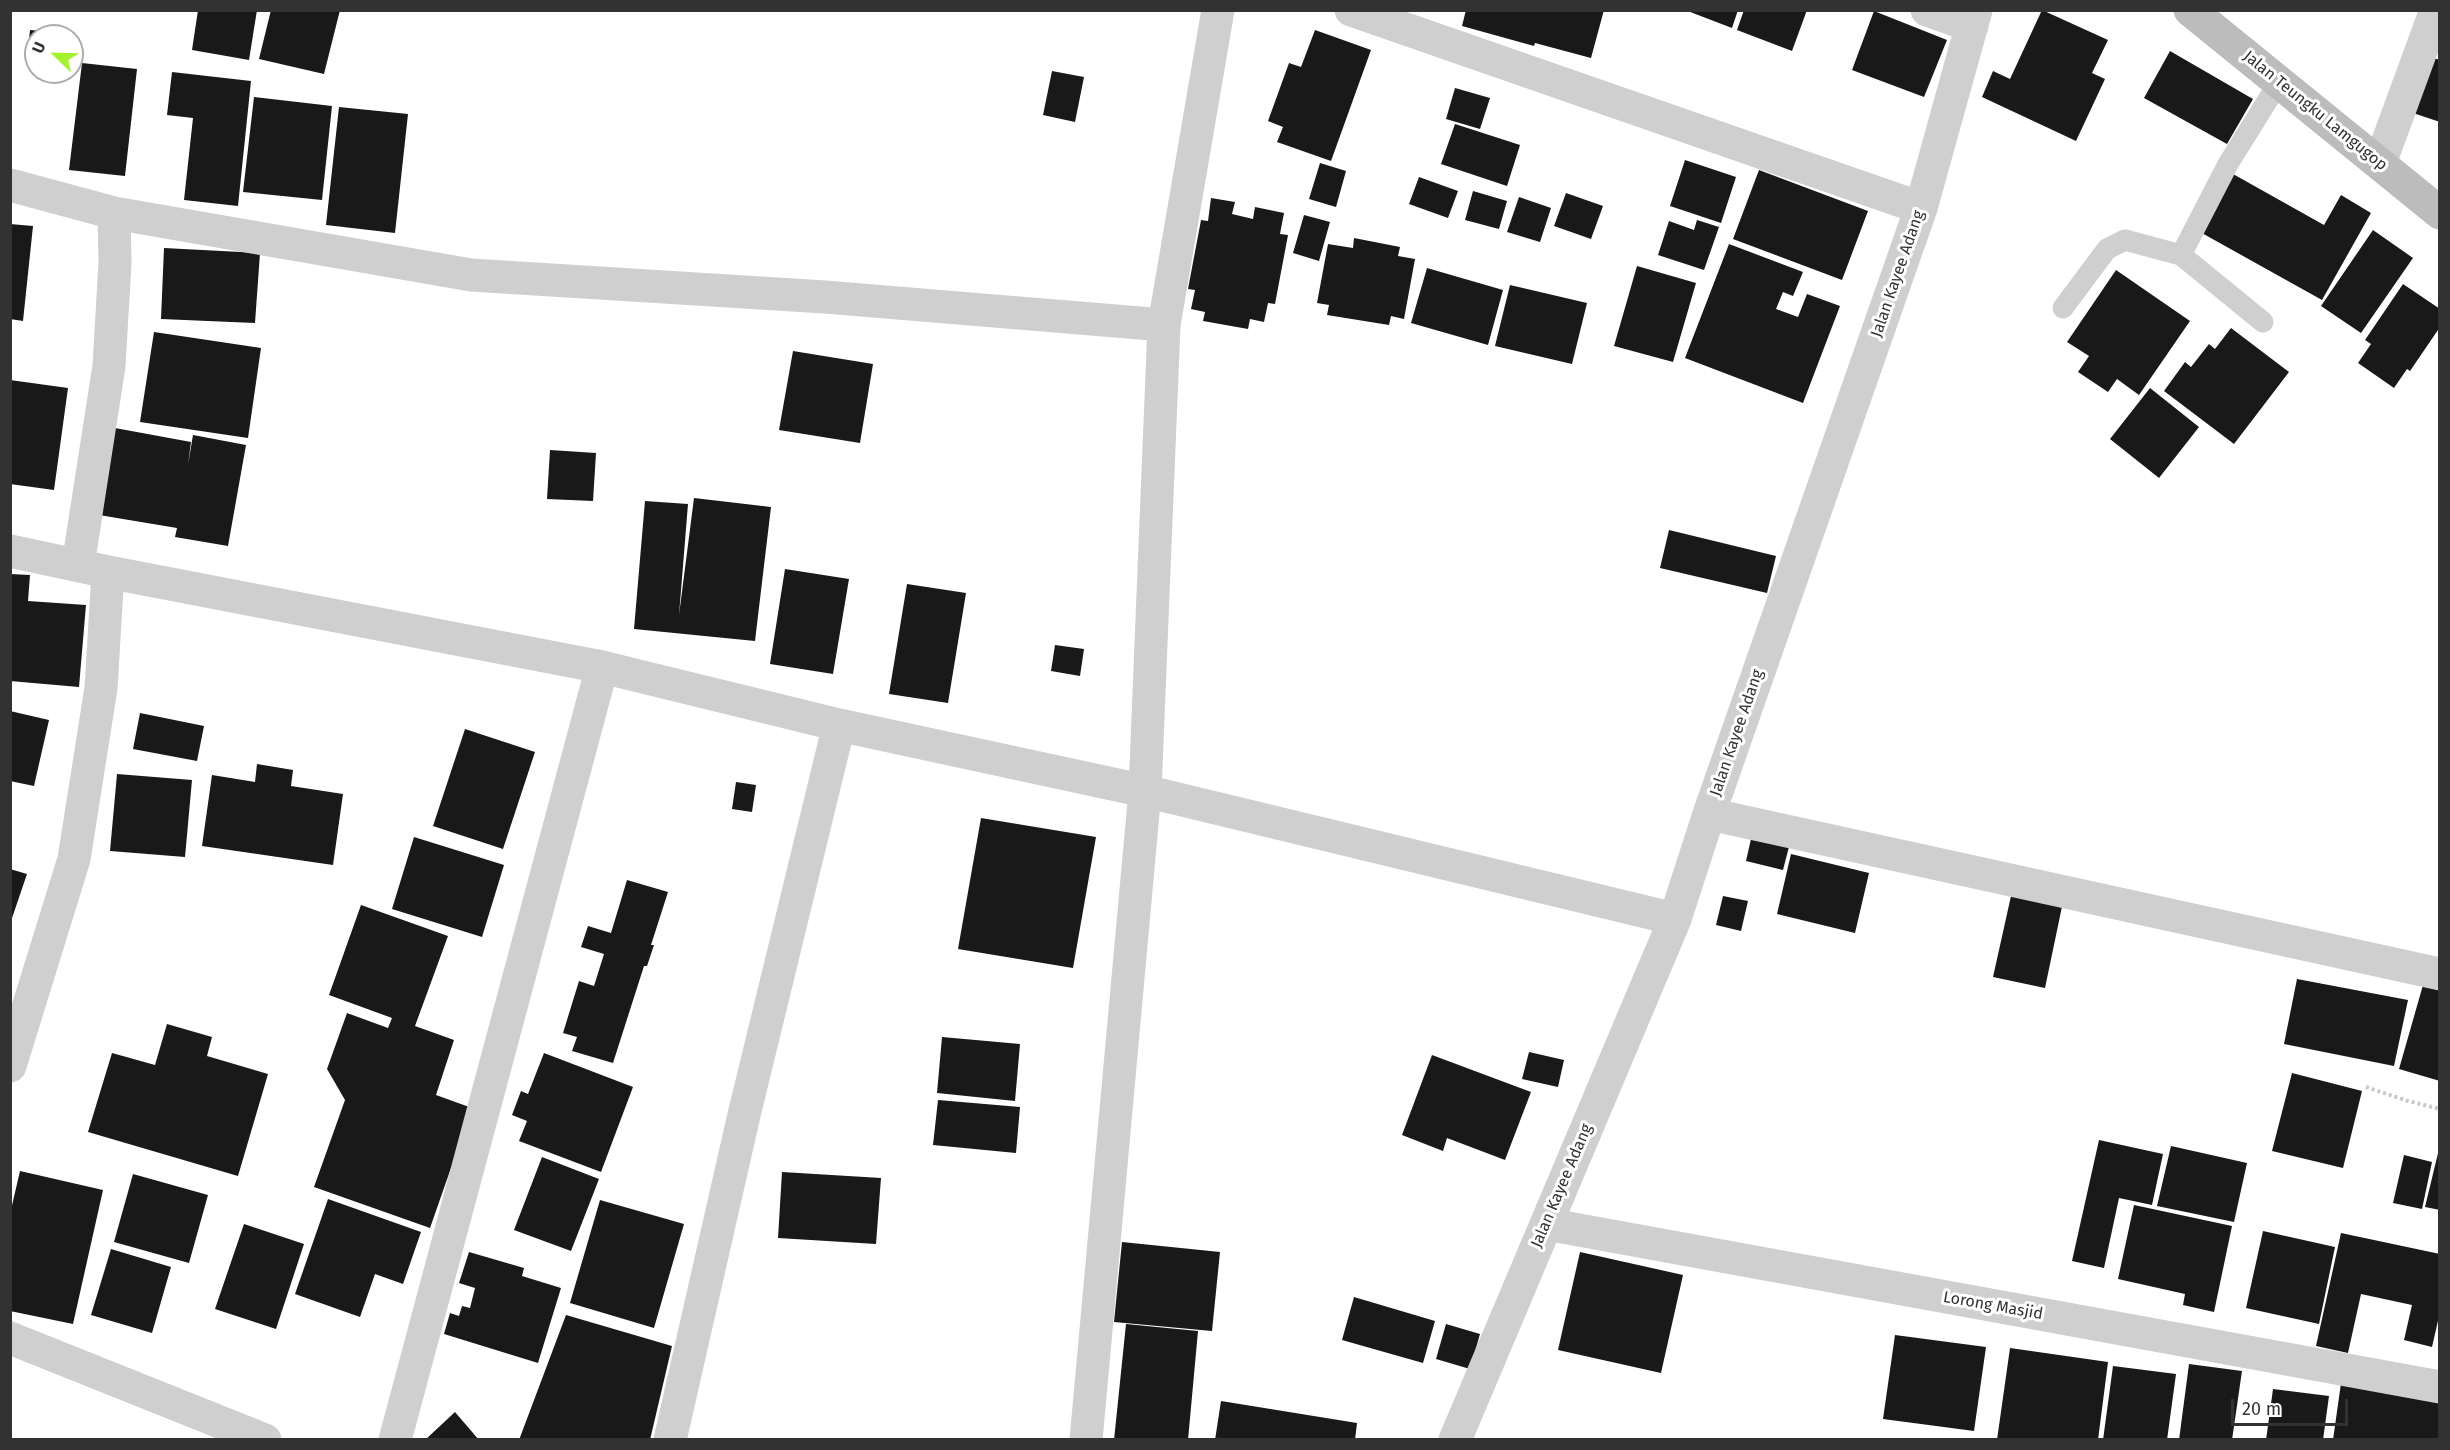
<!DOCTYPE html>
<html>
<head>
<meta charset="utf-8">
<style>
	body { margin:0 }
	#map { position:relative; width:2450px; height:1450px; overflow:hidden; background:#fff; font-family:"Fira Sans",sans-serif }
	canvas { display:block }
	.frame { position:absolute; inset:0; border:12px solid #323232; pointer-events:none }
	.north { position:absolute; left:24px; top:24px; width:60px; height:60px; box-sizing:border-box; background:#fff; border:2px solid #adadad; border-radius:50%; rotate:293deg; font-size:16px; font-weight:700; line-height:24px; text-align:center; color:#323232 }
	.north::after { content:''; display:block; margin:auto; width:21px; height:27px; background:#a3f22b; clip-path:polygon(50% 0,100% 100%,50% 72%,0 100%) }
	.scale { position:absolute; left:2231px; top:1399px; width:117px; height:27px; box-sizing:border-box; border:3px solid #323232; border-top:0; padding-left:8px; font-size:18px; line-height:21px; white-space:nowrap; color:#323232; -webkit-text-stroke:4px #fff; paint-order:stroke }
</style>
</head>
<body>
<div id="map">
<canvas width="2450" height="1450"></canvas>
<div class="frame"></div>
<div class="north">U</div>
<div class="scale">20 m</div>
</div>
<script>
const c = document.querySelector('canvas').getContext('2d');
c.lineJoin = 'round';
function fillPath(path, color) { c.fillStyle = color; c.fill(path, 'evenodd'); }
const poly = rows => new Path2D(rows.map(r => 'M' + r).join(''));
function strokePath(path, color, width, dash) { c.strokeStyle = color; c.lineWidth = width; c.lineCap = dash ? 'butt' : 'round'; c.setLineDash(dash || []); c.stroke(path); }
function drawText(font, color, halo, rows, align = 'center') {
  c.font = font + ' "Fira Sans",sans-serif'; c.lineWidth = 6; c.setLineDash([]); c.textBaseline = 'middle'; c.strokeStyle = halo; c.fillStyle = color; for (const [text, x, y, turn = 0] of rows) {
    c.save(); c.translate(x, y); c.rotate((+turn || 0) * Math.PI / 180); c.textAlign = isNaN(turn) ? turn : align; if (halo) c.strokeText(text, 0, 0); c.fillText(text, 0, 0); c.restore();
  }
}
const building = poly([
	[198,10,257,10,249,60,192,50],
	[271,10,340,10,324,74,259,59],
	[1466,10,1604,10,1591,58,1535,43,1534,46,1462,26],
	[1685,10,1738,10,1732,28],
	[1744,10,1807,10,1792,51,1737,30],
	[2042,10,2108,40,2092,73,2105,79,2076,141,1982,97,1993,71,2010,79],
	[1874,11,1947,40,1924,97,1852,70],
	[30,30,55,32,54,36,36,36,36,60,27,59],
	[1315,30,1371,50,1331,161,1277,142,1283,127,1268,121,1289,63,1301,67],
	[2170,51,2253,99,2227,144,2144,98],
	[2434,58,2440,60,2440,122,2413,113],
	[82,63,137,69,125,176,69,170],
	[1052,71,1084,77,1075,122,1043,115],
	[172,72,251,81,238,206,184,200,193,118,167,115],
	[1455,88,1490,98,1480,129,1446,119],
	[254,97,332,106,322,200,243,192],
	[339,107,408,114,395,233,326,225],
	[1455,124,1520,145,1507,186,1441,164],
	[1685,160,1736,177,1721,223,1670,206],
	[1320,163,1346,171,1336,207,1309,199],
	[1759,170,1868,211,1842,280,1733,239],
	[2233,174,2324,225,2341,195,2371,213,2322,300,2200,232],
	[1419,177,1458,191,1448,218,1409,204],
	[1473,191,1507,201,1499,229,1465,220],
	[1566,193,1603,206,1591,239,1554,226],
	[1519,197,1551,208,1540,242,1507,232],
	[1211,198,1235,202,1232,214,1253,219,1255,207,1284,213,1280,234,1288,235,1275,304,1268,303,1264,322,1250,319,1248,329,1203,321,1205,312,1191,309,1195,290,1188,289,1201,220,1208,221],
	[1304,215,1330,222,1319,261,1293,253],
	[1697,220,1719,227,1704,270,1658,255,1669,221,1694,230],
	[10,224,33,226,23,321,10,319],
	[2373,230,2413,258,2361,333,2321,306],
	[1354,238,1400,247,1398,256,1415,259,1404,319,1391,316,1389,325,1327,315,1329,305,1317,303,1328,244,1353,248],
	[1729,244,1803,272,1793,296,1783,292,1776,309,1798,317,1807,294,1840,306,1803,403,1685,358],
	[164,248,260,253,255,323,161,319],
	[1637,266,1696,283,1673,362,1614,346],
	[1427,268,1503,290,1488,345,1411,323],
	[2116,270,2190,321,2139,395,2117,379,2108,392,2078,372,2089,356,2067,342],
	[2403,284,2440,309,2440,327,2410,371,2407,369,2394,388,2358,363,2371,344,2365,340],
	[1510,285,1587,303,1572,364,1495,346],
	[2231,328,2289,372,2234,444,2164,391,2185,362,2191,367,2209,344,2215,349],
	[154,332,261,348,248,438,140,422],
	[793,351,873,364,860,443,779,430],
	[10,380,68,388,54,490,10,484],
	[2150,388,2199,427,2159,478,2110,439],
	[115,428,191,442,188,465,193,435,246,445,228,546,175,537,177,528,99,515],
	[550,450,596,453,593,501,547,499],
	[694,498,771,507,755,641,634,629,645,501,688,504,679,615],
	[1669,530,1776,556,1767,593,1660,568],
	[785,569,849,579,833,674,770,664],
	[10,574,30,575,28,601,86,605,79,687,10,681],
	[907,584,966,593,948,703,889,694],
	[1055,645,1084,649,1080,676,1051,671],
	[10,711,49,720,34,786,10,781],
	[140,713,204,726,197,761,133,749],
	[465,729,535,752,503,849,433,826],
	[257,764,293,770,291,786,343,794,333,865,202,846,212,775,255,782],
	[117,774,192,780,185,857,110,851],
	[736,782,756,785,752,812,732,809],
	[981,818,1096,837,1073,968,958,949],
	[1753,830,1791,839,1783,870,1746,861],
	[414,837,504,865,482,937,392,909],
	[1791,854,1869,873,1855,933,1777,914],
	[10,869,27,874,11,921,10,921],
	[627,880,668,892,651,945,654,945,647,966,644,966,613,1063,572,1051,577,1037,563,1033,579,981,594,986,604,954,581,947,588,926,611,933],
	[2013,887,2064,897,2045,988,1993,977],
	[1723,896,1748,901,1741,931,1716,925],
	[361,905,448,936,415,1026,454,1040,436,1095,472,1108,430,1228,314,1187,345,1100,327,1069,347,1013,388,1028,392,1018,329,995],
	[2425,978,2440,982,2440,1081,2399,1069],
	[2297,979,2408,1000,2394,1066,2284,1044],
	[167,1024,212,1037,207,1056,268,1074,238,1176,88,1132,112,1053,155,1065],
	[942,1037,1020,1044,1015,1101,937,1093],
	[1529,1052,1564,1060,1558,1087,1522,1079],
	[544,1053,633,1087,601,1172,519,1141,527,1121,512,1115,521,1091,528,1094],
	[1432,1055,1531,1092,1505,1160,1447,1138,1443,1151,1402,1135],
	[2292,1073,2362,1091,2343,1168,2272,1151],
	[938,1100,1020,1107,1016,1153,933,1145],
	[2099,1140,2163,1154,2152,1205,2119,1198,2104,1268,2072,1261],
	[2440,1145,2440,1210,2425,1207],
	[2171,1146,2247,1163,2234,1222,2157,1206],
	[2404,1155,2432,1162,2422,1209,2393,1203],
	[542,1157,599,1179,571,1251,514,1230],
	[20,1171,103,1190,73,1324,10,1311,10,1214],
	[782,1172,881,1178,876,1244,778,1238],
	[133,1174,208,1195,189,1263,114,1242],
	[328,1199,421,1232,403,1284,375,1274,360,1317,295,1294],
	[600,1200,684,1224,654,1328,570,1303],
	[2134,1205,2232,1226,2214,1312,2183,1305,2185,1294,2118,1279],
	[244,1224,304,1244,276,1329,215,1309],
	[2263,1231,2335,1247,2319,1324,2246,1308],
	[2341,1233,2440,1254,2440,1312,2432,1347,2404,1340,2412,1305,2361,1294,2348,1353,2316,1346],
	[1122,1242,1220,1252,1212,1331,1114,1322],
	[111,1249,171,1267,152,1333,91,1315],
	[469,1252,524,1268,522,1276,561,1288,538,1363,444,1334,450,1313,459,1316,462,1306,470,1308,475,1288,459,1283],
	[1580,1252,1683,1275,1661,1373,1558,1350],
	[1354,1297,1435,1321,1423,1363,1342,1340],
	[566,1315,672,1346,650,1440,519,1440],
	[1126,1324,1198,1331,1188,1440,1114,1440],
	[1446,1324,1480,1334,1470,1369,1436,1359],
	[1895,1335,1986,1347,1974,1431,1883,1419],
	[2010,1348,2108,1362,2098,1440,1997,1440],
	[2189,1364,2242,1371,2232,1440,2179,1440],
	[2113,1366,2176,1374,2167,1440,2103,1440],
	[2341,1383,2440,1395,2440,1440,2333,1440],
	[2273,1389,2329,1396,2323,1440,2266,1440],
	[1221,1401,1357,1423,1355,1440,1215,1440],
	[455,1412,479,1440,425,1440]
]);
const path = poly([
	[2366,1087,2408,1101,2440,1109]
]);
const lane = poly([
	[2181,255,2228,164,2279,82],
	[2063,308,2107,249,2125,240,2181,255,2263,322]
]);
const street = poly([
	[1351,10,1921,208],
	[1927,10,1972,26],
	[2380,163,2436,10],
	[10,185,114,213,471,275,825,297,1164,325],
	[10,551,108,572,602,667,839,725,1145,791,1675,919],
	[78,565,109,366,115,263,114,213],
	[1709,814,2440,974],
	[10,1066,74,859,101,688,108,572],
	[1546,1224,2440,1387],
	[10,1338,265,1440],
	[395,1440,602,667],
	[670,1440,744,1115,839,725],
	[1086,1440,1145,791,1164,325,1218,10],
	[1455,1440,1675,919,1709,814,1921,208,1976,10]
]);
const secondary = poly([
	[2190,10,2440,213]
]);
const streetNames = [
	["Jalan Teungku Lamgugop",2315,111,39],
	["Jalan Kayee Adang",1898,274,-71],
	["Jalan Kayee Adang",1737,733,-71],
	["Jalan Kayee Adang",1562,1186,-67],
	["Lorong Masjid",1993,1306,10]
];
fillPath(building, '#191919');
strokePath(path, '#c9c9c9', 4, [3, 3]);
strokePath(lane, '#cfcfcf', 21);
strokePath(street, '#cfcfcf', 33);
strokePath(secondary, '#bcbcbc', 33);
drawText('16px', '#323232', '#fff', streetNames);
</script>
</body>
</html>
